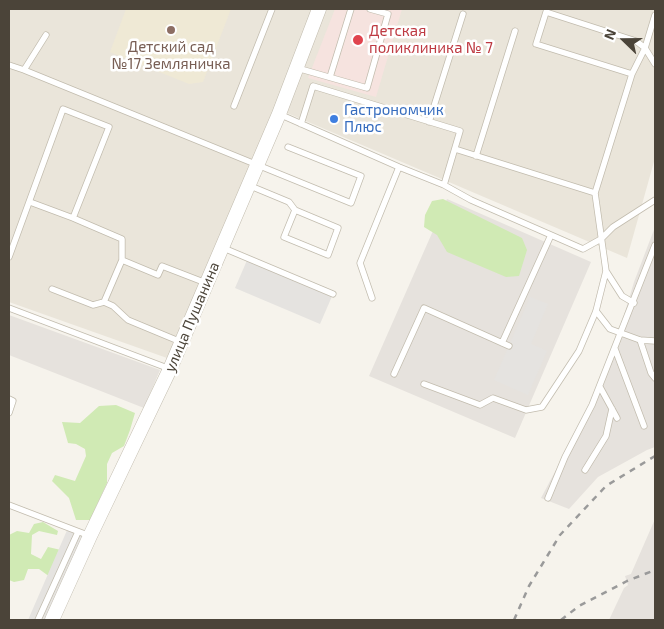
<!DOCTYPE html>
<html>
<head>
<meta charset="utf-8">
<style>
	body { margin:0 }
	#map { position:relative; width:664px; height:629px; overflow:hidden; background:#f6f3ec; font-family:"Exo 2",sans-serif }
	canvas { display:block }
	.frame { position:absolute; inset:0; border:10px solid #4b4439; pointer-events:none }
	.north { position:absolute; left:599px; top:15px; width:50px; height:50px; -webkit-text-stroke:4px #fff; paint-order:stroke; rotate:292deg; font-size:14px; font-weight:700; line-height:20px; text-align:center; color:#4b4439 }
	.north::after { content:''; display:block; margin:auto; width:18px; height:22px; background:#4b4439; clip-path:polygon(50% 0,100% 100%,50% 72%,0 100%) }
</style>
</head>
<body>
<div id="map">
<canvas width="664" height="629"></canvas>
<div class="frame"></div>
<div class="north">N</div>
</div>
<script>
const c = document.querySelector('canvas').getContext('2d');
c.lineJoin = 'round';
function fillPath(path, color) { c.fillStyle = color; c.fill(path, 'evenodd'); }
const poly = rows => new Path2D(rows.map(r => 'M' + r).join(''));
function strokePath(path, color, width, dash) { c.strokeStyle = color; c.lineWidth = width; c.lineCap = dash ? 'butt' : 'round'; c.setLineDash(dash || []); c.stroke(path); }
function drawText(font, color, halo, rows, align = 'center') {
  c.font = font + ' "Exo 2",sans-serif'; c.lineWidth = 5; c.setLineDash([]); c.textBaseline = 'middle'; c.strokeStyle = halo; c.fillStyle = color; for (const [text, x, y, turn = 0] of rows) {
    c.save(); c.translate(x, y); c.rotate((+turn || 0) * Math.PI / 180); c.textAlign = isNaN(turn) ? turn : align; if (halo) c.strokeText(text, 0, 0); c.fillText(text, 0, 0); c.restore();
  }
}
const residential = poly([
	[9,9,655,9,655,158,627,258,280,110,167,358,9,302]
]);
const industrial = poly([
	[447,199,591,262,515,438,369,376],
	[655,227,655,447,647,450,598,477,569,509,541,498,582,421,615,345,634,282],
	[9,315,160,370,144,408,9,355],
	[655,519,655,620,609,620,624,588,628,585,625,576,631,574]
]);
const education = poly([
	[126,9,231,9,203,82,189,84,110,52]
]);
const medical = poly([
	[335,9,402,9,376,97,308,78]
]);
const green = poly([
	[443,199,522,238,527,250,519,276,506,277,447,252,437,235,424,227,425,215,432,201],
	[116,405,135,413,130,430,124,446,112,453,107,464,107,483,90,520,76,520,69,498,52,481,55,475,75,481,86,456,85,449,76,444,68,443,62,422,80,423,99,406],
	[43,522,58,531,57,535,39,531,32,535,31,554,41,559,48,547,61,550,50,577,39,569,28,569,24,580,14,582,9,580,9,535,17,531,29,533,34,524]
]);
const parking = poly([
	[248,258,333,294,320,324,235,288],
	[530,297,548,304,531,344,547,351,528,395,494,380],
	[68,528,85,535,46,620,28,620]
]);
const service = poly([
	[547,9,536,44,632,74],
	[546,12,636,41,645,48,655,64],
	[9,65,24,70,46,35],
	[297,68,367,88,388,14,370,9],
	[24,70,351,203,361,176,288,147],
	[330,77,351,9],
	[234,106,272,9],
	[279,114,399,167,444,185,471,200,583,249,601,239,613,227,655,200],
	[429,122,463,14],
	[301,124,313,86,460,131,444,185],
	[455,149,595,193],
	[476,156,515,31],
	[248,185,289,202,295,210,338,228,328,255,284,237,295,210],
	[73,218,122,239,122,260],
	[221,247,333,294],
	[9,257,63,109,109,127,73,218,30,202],
	[606,271,622,296,634,303],
	[52,289,93,305,104,302,113,306,128,320,181,342],
	[372,298,360,263,399,167],
	[104,302,122,260,158,275,162,266,206,283],
	[9,308,170,369],
	[596,311,610,329,640,340,655,341],
	[640,340,651,373,655,378],
	[502,343,551,235],
	[615,349,644,426],
	[394,374,424,308,509,346],
	[424,384,480,405,493,398,526,410,542,407,579,351,596,311,606,271,595,193,632,74,645,48,655,15],
	[600,387,617,418],
	[9,399,13,401,9,413],
	[585,470,606,436,612,409],
	[548,498,565,457,592,405,655,245],
	[9,505,90,536],
	[38,620,78,532]
]);
const tertiary = poly([
	[52,620,90,536,170,369,279,114,319,9]
]);
const rail = poly([
	[514,620,529,586,560,535,606,486,655,456],
	[561,620,579,606,627,581,655,570]
]);
const markers = [
	[171,30,5,"#8d6e63"],
	[358,40,6,"#e0444e"],
	[334,119,5,"#3f7fe0"]
];
const healthNames = [
	["Детская",369,31],
	["поликлиника № 7",369,48]
];
const educationNames = [
	["Детский сад",171,47],
	["№17 Земляничка",171,64]
];
const shopNames = [
	["Гастрономчик",344,110],
	["Плюс",344,127]
];
const streetNames = [
	["улица Пушанина",192,317,-67]
];
fillPath(residential, '#eae5da');
fillPath(industrial, '#e6e2dd');
fillPath(education, '#efe9d5');
fillPath(medical, '#f6e3df');
fillPath(green, '#d0eab4');
fillPath(parking, '#e5e3e0');
strokePath(service, '#c2bcae', 7);
strokePath(tertiary, '#c2bcae', 15);
strokePath(service, '#fff', 5.5);
strokePath(tertiary, '#fff', 14);
strokePath(rail, '#9a9a9a', 2.5, [6, 6]);
for (const [x, y, r, color] of markers) { const dot = new Path2D(); dot.arc(x, y, r, 0, 2 * Math.PI); c.fillStyle = color; c.fill(dot); strokePath(dot, '#fff', 2); }
drawText('15px', '#be3a42', '#fff', healthNames, 'left');
drawText('15px', '#785e54', '#fff', educationNames);
drawText('15px', '#366cbe', '#fff', shopNames, 'left');
drawText('15px', '#4b4439', '#fff', streetNames);
</script>
</body>
</html>
